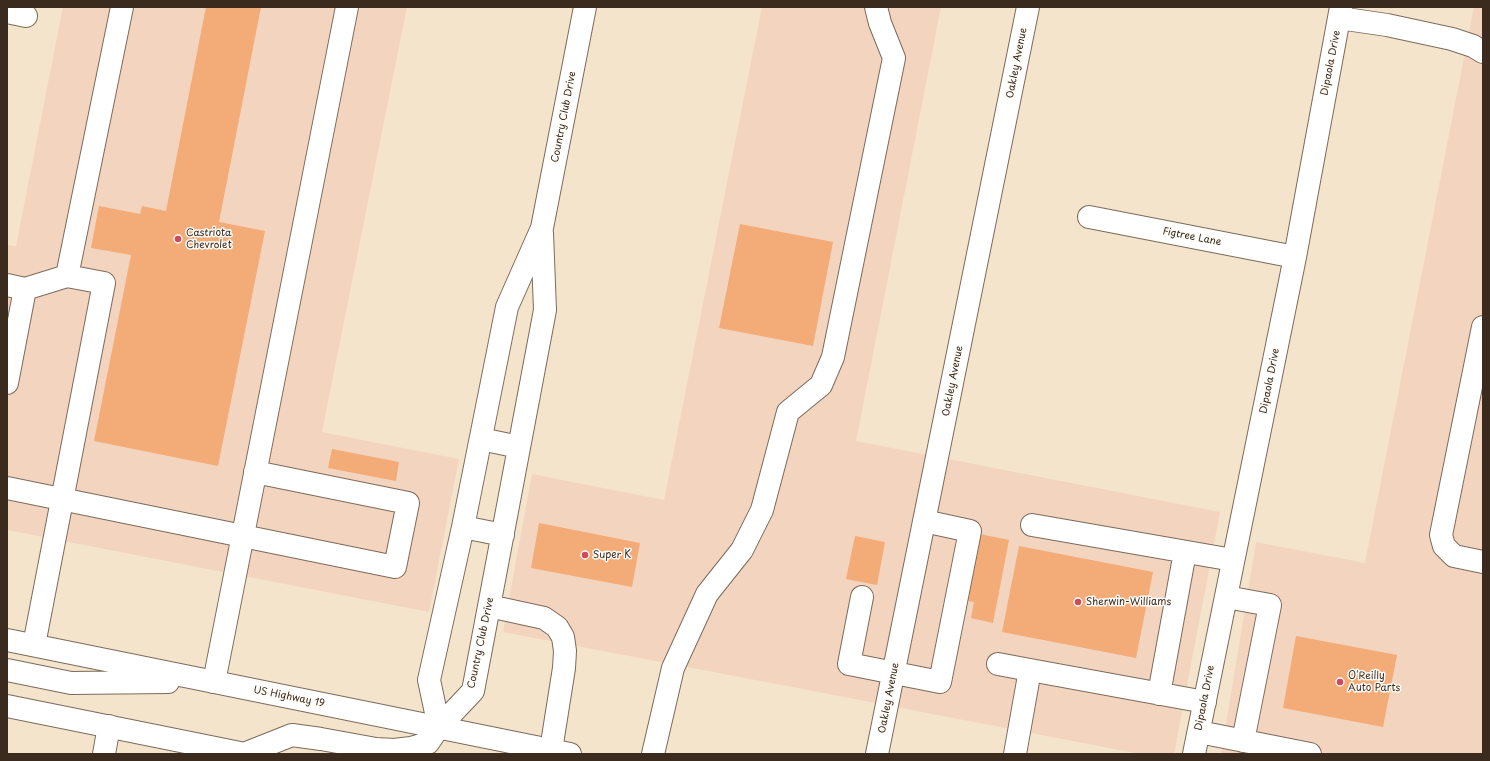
<!DOCTYPE html>
<html>
<head>
<meta charset="utf-8">
<style>
	body { margin:0 }
	#map { position:relative; width:1490px; height:761px; overflow:hidden; background:#f4e4cb; font-family:"Playpen Sans",sans-serif }
	canvas { display:block }
	.frame { position:absolute; inset:0; border:8px solid #3b2a1e; pointer-events:none }
</style>
</head>
<body>
<div id="map">
<canvas width="1490" height="761"></canvas>
<div class="frame"></div>
</div>
<script>
const c = document.querySelector('canvas').getContext('2d');
c.lineJoin = 'round';
function fillPath(path, color) { c.fillStyle = color; c.fill(path, 'evenodd'); }
const poly = rows => new Path2D(rows.map(r => 'M' + r).join(''));
function strokePath(path, color, width, dash) { c.strokeStyle = color; c.lineWidth = width; c.lineCap = dash ? 'butt' : 'round'; c.setLineDash(dash || []); c.stroke(path); }
function drawText(font, color, halo, rows, align = 'center') {
  c.font = font + ' "Playpen Sans",sans-serif'; c.lineWidth = 3; c.setLineDash([]); c.textBaseline = 'middle'; c.strokeStyle = halo; c.fillStyle = color; for (const [text, x, y, turn = 0] of rows) {
    c.save(); c.translate(x, y); c.rotate((+turn || 0) * Math.PI / 180); c.textAlign = isNaN(turn) ? turn : align; if (halo) c.strokeText(text, 0, 0); c.fillText(text, 0, 0); c.restore();
  }
}
const built = poly([
	[63,7,407,7,322,432,459,459,429,612,7,530,7,245,16,246],
	[762,7,941,7,856,441,1220,512,1174,754,1140,754,808,690,503,632,532,474,664,500],
	[1474,7,1483,7,1483,754,1221,754,1256,542,1365,563]
]);
const building = poly([
	[206,7,261,7,219,222,265,231,218,466,94,441,131,255,91,248,99,206,140,214,142,206,166,211],
	[740,224,833,242,813,346,719,328],
	[332,449,399,462,396,481,328,468],
	[539,523,640,543,632,587,531,568],
	[975,533,1009,540,993,623,971,618,974,602,962,600],
	[855,536,885,542,877,585,846,579],
	[1019,546,1153,572,1136,658,1002,632],
	[1296,636,1397,655,1383,727,1283,708]
]);
const minor = poly([
	[7,12,26,16],
	[1339,18,1387,25,1452,39,1473,46,1483,52],
	[1089,217,1295,257],
	[67,276,122,7],
	[7,285,25,289,67,276,104,283,34,645],
	[1483,327,1441,535,1444,546,1454,556,1483,562],
	[7,383,25,289],
	[481,439,519,447],
	[7,488,395,567,408,503,255,472],
	[1032,525,1233,560],
	[463,527,503,535],
	[862,597,849,664,940,682,970,531,924,521],
	[1226,597,1270,605,1243,741],
	[489,606,544,618,557,627,563,637,565,651,564,668,551,750],
	[998,664,1030,670],
	[214,682,347,7],
	[1159,694,1185,552],
	[439,727,429,680,463,527,507,307,542,228,585,7],
	[439,727,473,691,545,310,542,233],
	[1199,732,1310,754],
	[104,754,109,726],
	[653,754,673,668,707,594,742,550,762,510,788,412,821,385,833,357,894,58,880,23,876,7],
	[877,754,1028,7],
	[1015,754,1030,670,1205,702],
	[1194,754,1295,257,1341,7]
]);
const highway = poly([
	[7,640,570,754],
	[7,670,71,683,168,682],
	[7,706,245,754],
	[244,754,292,735,321,739,376,749,394,750,411,748,428,743,439,727]
]);
const markers = [
	[178,239,4,"#d1495b"],
	[585,555,4,"#d1495b"],
	[1078,602,4,"#d1495b"],
	[1340,682,4,"#d1495b"]
];
const streetNames = [
	["Oakley Avenue",1017,63,-79],
	["Dipaola Drive",1331,63,-79],
	["Country Club Drive",564,117,-79],
	["Figtree Lane",1192,237,11],
	["Oakley Avenue",953,381,-79],
	["Dipaola Drive",1270,381,-79],
	["Country Club Drive",481,643,-78],
	["US Highway 19",289,697,11],
	["Oakley Avenue",889,698,-79],
	["Dipaola Drive",1205,698,-79]
];
const poiNames = [
	["Castriota",186,233],
	["Chevrolet",186,245],
	["Super K",593,555],
	["Sherwin-Williams",1086,602],
	["O'Reilly",1348,676],
	["Auto Parts",1348,688]
];
fillPath(built, '#f3d4bf');
fillPath(building, '#f3ab77');
strokePath(minor, '#7c6b5b', 24);
strokePath(highway, '#7c6b5b', 24);
strokePath(minor, '#fff', 22);
strokePath(highway, '#fff', 22);
for (const [x, y, r, color] of markers) { const dot = new Path2D(); dot.arc(x, y, r, 0, 2 * Math.PI); c.fillStyle = color; c.fill(dot); strokePath(dot, '#fdfcf7', 1.5); }
drawText('10px', '#3b2a1e', '#fdfcf7', streetNames);
drawText('10px', '#3b2a1e', '#fdfcf7', poiNames, 'left');
</script>
</body>
</html>
